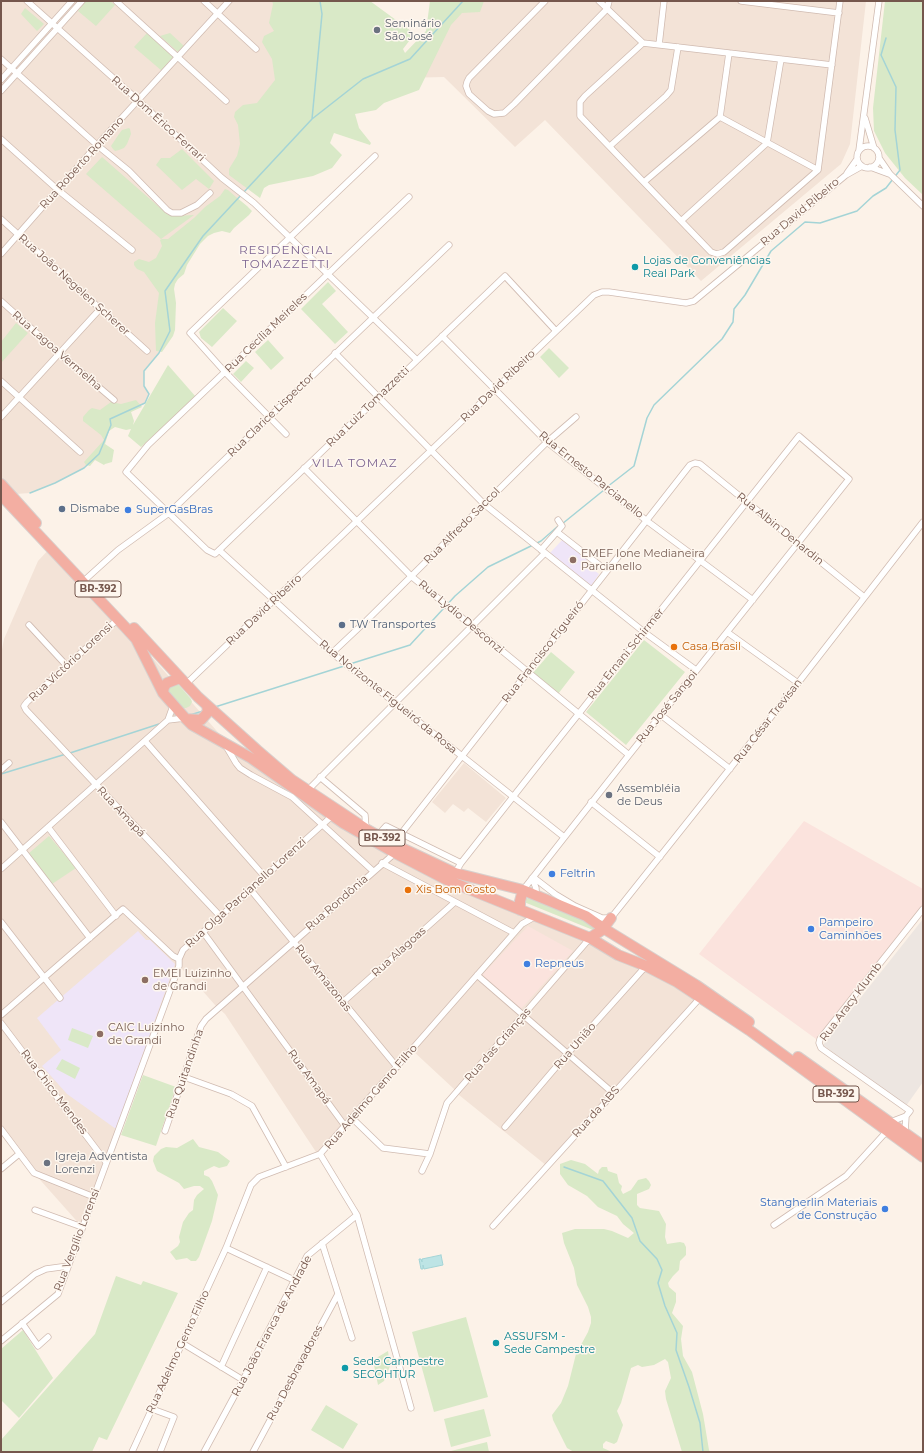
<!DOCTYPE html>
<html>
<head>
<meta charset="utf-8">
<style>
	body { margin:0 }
	#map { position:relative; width:924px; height:1453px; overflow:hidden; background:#fcf2e8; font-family:Montserrat,sans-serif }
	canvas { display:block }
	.frame { position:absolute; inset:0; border:2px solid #75574d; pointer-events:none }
</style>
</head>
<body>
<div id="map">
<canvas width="924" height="1453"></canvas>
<div class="frame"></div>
</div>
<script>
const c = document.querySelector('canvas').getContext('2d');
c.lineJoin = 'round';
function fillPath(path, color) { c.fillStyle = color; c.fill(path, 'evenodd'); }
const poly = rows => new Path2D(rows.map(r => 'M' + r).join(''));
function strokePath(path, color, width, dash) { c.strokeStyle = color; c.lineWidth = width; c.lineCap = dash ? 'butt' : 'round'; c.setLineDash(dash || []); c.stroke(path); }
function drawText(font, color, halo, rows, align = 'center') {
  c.font = font + ' Montserrat,sans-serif'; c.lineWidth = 3; c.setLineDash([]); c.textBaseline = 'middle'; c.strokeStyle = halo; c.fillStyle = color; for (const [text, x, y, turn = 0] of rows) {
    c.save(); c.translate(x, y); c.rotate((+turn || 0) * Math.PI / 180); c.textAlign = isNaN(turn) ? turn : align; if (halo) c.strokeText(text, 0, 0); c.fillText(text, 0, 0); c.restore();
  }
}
const residential = poly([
	[1,1,291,1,410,59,463,1,866,1,850,144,841,164,701,281,545,120,515,147,444,77,363,79,251,184,203,236,165,291,170,331,159,353,144,371,144,386,149,394,145,403,111,425,99,454,84,468,55,483,30,493,1,495],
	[51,547,136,639,230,746,395,853,538,916,700,998,547,1166,459,1095,454,1089,412,1050,320,1154,316,1152,225,1014,215,1005,193,980,182,969,179,961,82,1227,34,1173,1,1129,1,655,4,639,38,561],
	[464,763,506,798,486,822,468,808,464,812,453,804,445,813,432,802]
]);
const commercial = poly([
	[804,821,923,889,923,904,816,1039,699,954],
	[528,926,573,951,521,1009,482,975]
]);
const industrial = poly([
	[923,919,923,1082,906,1106,823,1045]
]);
const education = poly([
	[563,539,588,558,585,563,599,574,591,586,550,553],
	[138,931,146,940,150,940,175,964,116,1129,67,1094,42,1066,61,1050,37,1018]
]);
const green = poly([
	[86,1,110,1,115,5,96,26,78,11],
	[272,1,370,1,411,31,413,36,403,49,405,53,426,31,430,1,484,1,480,12,462,13,451,25,419,90,384,103,376,110,355,114,359,128,371,143,370,145,334,133,330,143,342,155,332,168,313,176,269,185,264,188,260,198,229,175,229,169,237,156,240,144,238,125,234,117,235,112,243,105,257,103,275,80,272,59,262,42,264,36,274,31,269,23,273,4],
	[885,1,923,1,923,195,905,178,885,153,874,131,873,108],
	[25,8,44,24,37,31,21,14],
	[147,33,174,57,162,71,134,47],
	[170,33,184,46,178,52,160,36],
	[129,128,130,129,131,134,127,144,124,148,119,150,115,151,113,149,111,146,119,134,122,130],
	[182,149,214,181,209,189,196,179,182,190,156,165,161,158,170,158],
	[102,157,167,214,174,216,194,215,161,239,86,174],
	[225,189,228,190,236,197,247,206,252,211,249,215,234,228,230,233,222,231,214,233,208,236,200,244,187,265,184,274,178,279,175,284,174,289,176,303,175,330,173,336,162,352,156,351,155,323,159,293,144,272,137,269,134,265,134,262,139,259,149,262,156,258,162,246,160,240,162,239,168,239,194,218,205,207,220,196],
	[328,282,336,291,322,304,348,332,335,344,301,309],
	[223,308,237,321,212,347,201,338,199,332],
	[16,323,28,333,1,363,1,342],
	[268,340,284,358,271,370,255,352],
	[549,348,569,368,559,378,540,357],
	[246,361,254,368,241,382,233,374],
	[168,365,196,397,141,447,128,436,131,429,126,430,115,427,109,431,105,444,114,450,112,462,105,464,104,465,95,460,90,466,86,465,84,462,104,440,101,435,83,421,83,417,89,410,92,408,100,410,111,402,121,404,136,400,142,407,131,412,134,421,133,425],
	[644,640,685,672,626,745,586,712],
	[551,652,575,672,558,694,532,674],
	[173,683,178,684,191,699,192,702,190,706,186,708,182,708,168,693,169,686],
	[49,836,76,868,52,884,28,854],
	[529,898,580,917,596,927,595,929,593,930,524,902,524,899],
	[72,1028,93,1036,88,1048,68,1040],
	[62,1059,80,1068,75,1079,56,1069],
	[143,1075,176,1087,156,1146,121,1135],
	[193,1139,199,1147,218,1152,230,1161,227,1166,219,1168,214,1166,204,1171,204,1175,209,1177,212,1181,218,1195,212,1221,199,1257,196,1261,191,1261,187,1258,176,1260,170,1252,178,1246,180,1242,179,1237,183,1222,189,1213,193,1210,194,1200,197,1195,204,1189,200,1186,194,1186,184,1189,179,1183,157,1171,153,1161,154,1156,161,1149,166,1147,177,1148],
	[571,1160,585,1164,598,1174,599,1170,602,1167,607,1167,608,1171,617,1174,619,1183,622,1186,621,1190,623,1194,631,1190,638,1180,646,1178,649,1181,651,1185,649,1189,637,1194,637,1205,640,1208,659,1211,666,1224,665,1237,667,1244,680,1242,684,1243,686,1247,686,1255,680,1261,679,1270,673,1276,668,1283,669,1287,676,1293,676,1302,672,1313,683,1326,681,1339,683,1356,692,1372,703,1414,709,1450,710,1452,682,1452,666,1399,665,1391,671,1378,668,1362,665,1359,654,1365,642,1367,638,1365,631,1368,621,1403,617,1411,623,1425,617,1442,614,1444,606,1441,603,1444,603,1448,612,1452,574,1452,567,1448,553,1420,552,1415,561,1403,568,1386,576,1354,588,1332,591,1323,591,1317,588,1307,577,1285,574,1268,564,1243,562,1233,575,1229,604,1229,612,1231,628,1238,634,1233,623,1224,617,1216,598,1207,587,1196,568,1185,560,1174,560,1164],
	[116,1276,141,1285,143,1281,178,1293,107,1440,99,1437,92,1452,1,1452,1,1440,95,1334],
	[466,1317,488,1397,434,1412,412,1332],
	[23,1330,53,1378,19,1418,1,1400,1,1349],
	[388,1351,390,1366,384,1381,378,1385,373,1360],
	[326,1405,358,1424,343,1449,311,1430],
	[484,1409,491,1436,451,1447,444,1419],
	[487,1442,489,1452,447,1452]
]);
const water = poly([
	[441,1255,443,1265,424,1269,423,1265,423,1269,421,1269,419,1259,421,1259,422,1262,422,1259,441,1255]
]);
const stream = poly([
	[312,119,322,14,320,1],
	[607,487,634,466,647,418,654,405,722,339,733,322,734,309,745,295,771,251,805,222,820,223,857,211,873,196,886,188,900,170,895,130,896,87,881,55,886,38],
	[30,493,55,483,84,468,99,454,111,425,110,419,145,403,149,394,144,386,144,371,159,353,170,331,165,291,203,236,312,119,363,79,410,59,463,1],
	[562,524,604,490],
	[537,543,541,541,557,527],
	[350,664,410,645,455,596,488,567,533,545],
	[215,707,344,666],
	[190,715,203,711],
	[70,753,159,724],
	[1,774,66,754],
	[564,1167,603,1181,632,1218,640,1241,657,1259,662,1270,658,1283,665,1306,677,1333,676,1350,689,1387,700,1423,703,1452]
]);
const street = poly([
	[27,1,138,100,222,178,254,203,417,360],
	[116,1,226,101],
	[204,1,256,49],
	[545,1,469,78,467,82,466,86,469,94,488,111,494,114,504,113,514,104,607,9,609,1],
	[599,1,643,43,832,65],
	[741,1,839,13],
	[643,43,585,96,580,102,580,116,711,252,717,254,724,252,818,170,840,1],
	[659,45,664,1],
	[1,59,97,145,129,171,167,210,172,213,181,213,197,205,210,193],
	[1,80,72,1],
	[1,91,82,1],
	[720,117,818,170],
	[865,118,874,148],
	[1,139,58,190,132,250],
	[610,146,666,96,671,90,678,47],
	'857 157a11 11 0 1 1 22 0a11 11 0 1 1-22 0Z',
	[859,150,879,1],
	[879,158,890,174,923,206],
	[870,167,889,174],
	[847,173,857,159],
	[644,182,720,117,729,53],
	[409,197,148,445,126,472,207,550,215,554,505,276,556,331],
	[1,219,147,351],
	[681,221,767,143,781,59],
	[1,254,97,145,229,1],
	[1,301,60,354,114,400],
	[442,336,547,442,647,521,753,600],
	[335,353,484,504,644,632,696,670],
	[1,381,80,452],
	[1,417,100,309],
	[286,434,225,372,190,333,375,156],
	[304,468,411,576,629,755],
	[557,532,607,571],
	[219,550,332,653,564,837],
	[541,550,562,526,558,520],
	[87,578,118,550,169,513,449,245],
	[118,619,27,702,24,706,26,710,220,916],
	[29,625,66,665],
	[727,632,798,683],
	[332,653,366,621,547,442,576,417],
	[186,684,594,295,602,292,609,292,686,303,694,301,846,175,862,166],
	[661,715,730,769],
	[168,720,185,718],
	[145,741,264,876],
	[226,746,236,763,240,768,251,775,292,797,373,871],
	[1,770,9,763],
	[320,777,365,815,366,829],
	[308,790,545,553],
	[591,802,660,857],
	[1,822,90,938],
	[48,827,116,916],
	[377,836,386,826,461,863],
	[393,844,690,465,695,463,700,464,864,597],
	[382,863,514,933],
	[1,869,168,720,173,706],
	[455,873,461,863,542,760,799,436,849,479,629,755,523,890],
	[533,877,555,894,575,906,602,918,611,918,798,683,923,522],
	[532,878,536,888,536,895],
	[250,889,397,1067],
	[1,922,60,998],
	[203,932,345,1126],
	[477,975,613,1093],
	[343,1002,455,902],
	[1,1015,123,909,173,956,179,959],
	[1,1023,106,1162],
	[184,1077,231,1094,252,1106,286,1167],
	[352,1118,383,1148,430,1154],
	[889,1121,893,1121,906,1116],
	[505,1127,568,1053,646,966],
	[1,1129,34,1173,94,1197],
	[165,1131,201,1026,206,1019,395,853],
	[905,1133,906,1116,910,1111,821,1048,819,1043,820,1039,923,909],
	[320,1154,357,1215,411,1408],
	[1,1169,19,1154],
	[422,1171,430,1154,447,1103,590,938],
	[35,1210,82,1227],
	[774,1225,846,1176,887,1131],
	[493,1226,700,998],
	[322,1243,352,1338],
	[226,1248,294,1280],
	[1,1302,35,1274,46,1269,68,1266],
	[22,1323,38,1346,48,1337],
	[1,1341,58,1294,179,966,179,959,183,950,332,816],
	[182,1343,243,1380],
	[221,1367,267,1267],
	[152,1409,174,1417,160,1452],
	[132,1452,226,1248,251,1185,259,1177,320,1154,522,924,536,916],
	[204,1452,243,1380,307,1256,357,1215],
	[253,1452,338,1294]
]);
const highway = poly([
	[1,484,36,523],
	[1,495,125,627,136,639,163,693,185,718,192,725,251,758,343,823,395,853,449,881,590,938,618,955,646,966,677,982,749,1030,923,1157],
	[134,628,198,697,257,750,292,780,366,829,393,844,455,873,523,890,586,916,603,928,696,985,749,1022],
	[163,693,164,687,167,683,180,678],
	[186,719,201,720,208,712,207,705],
	[520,910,520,901,523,890],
	[590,938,602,930,611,918],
	[798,1057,923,1146]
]);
const markers = [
	[377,30,4,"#6b7280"],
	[635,267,4,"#0f9aa8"],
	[62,509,4,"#5c6f8a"],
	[128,510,4,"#3f7fe0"],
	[573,560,4,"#8d6e63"],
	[342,625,4,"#5c6f8a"],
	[674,647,4,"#e8710a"],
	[609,795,4,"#6b7280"],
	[552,874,4,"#3f7fe0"],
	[408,890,4,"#e8710a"],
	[811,929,4,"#3f7fe0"],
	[527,964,4,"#3f7fe0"],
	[145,980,4,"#8d6e63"],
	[100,1034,4,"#8d6e63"],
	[47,1163,4,"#6b7280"],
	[885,1209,4,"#3f7fe0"],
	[496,1343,4,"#0f9aa8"],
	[345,1368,4,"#0f9aa8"]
];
const shields = [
	[98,589,46],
	[382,838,46],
	[836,1094,46]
];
const shieldNames = [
	["BR-392",98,589],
	["BR-392",382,838],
	["BR-392",836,1094]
];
const worshipNames = [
	["Seminário",385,24],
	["São José",385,37],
	["Assembléia",617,789],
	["de Deus",617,802],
	["Igreja Adventista",55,1157],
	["Lorenzi",55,1170]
];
const streetNames = [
	["Rua Dom Érico Ferrari",158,119,42],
	["Rua Roberto Romano",82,163,-48],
	["Rua David Ribeiro",800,212,-40],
	["Rua João Negelen Scherer",74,285,42],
	["Rua Cecília Meireles",266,333,-44],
	["Rua Lagoa Vermelha",57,351,41],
	["Rua David Ribeiro",498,386,-44],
	["Rua Luiz Tomazzetti",368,407,-44],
	["Rua Clarice Lispector",271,415,-44],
	["Rua Ernesto Parcianello",591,475,39],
	["Rua Alfredo Saccol",462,526,-45],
	["Rua Albin Denardin",780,529,39],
	["Rua David Ribeiro",264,610,-43],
	["Rua Lydio Desconzi",461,617,40],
	["Rua Francisco Figueiró",543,652,-52],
	["Rua Ernani Schirmer",626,654,-51],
	["Rua Victório Lorensi",71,662,-43],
	["Rua Norizonte Figueiró da Rosa",388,697,39],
	["Rua José Sangoi",667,707,-51],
	["Rua César Trevisan",768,721,-52],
	["Rua Amapá",121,812,47],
	["Rua Olga Parcianello Lorenzi",246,893,-42],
	["Rua Rondônia",337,903,-41],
	["Rua Alagoas",399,952,-42],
	["Rua Amazonas",323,978,51],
	["Rua Aracy Klumb",851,1002,-53],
	["Rua das Crianças",498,1045,-49],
	["Rua União",575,1046,-49],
	["Rua Quitandinha",185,1074,-71],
	["Rua Amapá",309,1077,54],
	["Rua Chico Mendes",54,1092,53],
	["Rua Adelmo Genro Filho",371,1097,-49],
	["Rua da ABS",596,1112,-48],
	["Rua Vergílio Lorensi",77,1240,-69],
	["Rua João Franca de Andrade",272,1326,-62],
	["Rua Adelmo Genro Filho",178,1352,-65],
	["Rua Desbravadores",295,1373,-62]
];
const cultureNames = [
	["Lojas de Conveniências",643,261],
	["Real Park",643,274],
	["ASSUFSM -",504,1337],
	["Sede Campestre",504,1350],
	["Sede Campestre",353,1362],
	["SECOHTUR",353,1375]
];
const serviceNames = [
	["Dismabe",70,509],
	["TW Transportes",350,625]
];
const shopNames = [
	["SuperGasBras",136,510],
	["Feltrin",560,874],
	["Pampeiro",819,923],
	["Caminhões",819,936],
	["Repneus",535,964],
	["Stangherlin Materiais",877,1203,"right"],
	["de Construção",877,1216,"right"]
];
const educationNames = [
	["EMEF Ione Medianeira",581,554],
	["Parcianello",581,567],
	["EMEI Luizinho",153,974],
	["de Grandi",153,987],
	["CAIC Luizinho",108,1028],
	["de Grandi",108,1041]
];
const foodNames = [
	["Casa Brasil",682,647],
	["Xis Bom Gosto",416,890]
];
const neighbourhoodNames = [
	["RESIDENCIAL",286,250],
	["TOMAZZETTI",286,264],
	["VILA TOMAZ",355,463]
];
fillPath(residential, '#f3e3d7');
fillPath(commercial, '#fbe3dd');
fillPath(industrial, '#ede6e1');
fillPath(education, '#efe5f8');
fillPath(green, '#d9e9c7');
fillPath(water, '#bde4e5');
strokePath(water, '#a4d4d6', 1);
strokePath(stream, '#a4d4d6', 1.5);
strokePath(street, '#d0bbb1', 7);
strokePath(highway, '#d8d0cd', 12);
strokePath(street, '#fff', 5.5);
strokePath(highway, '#f3aea2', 10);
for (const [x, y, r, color] of markers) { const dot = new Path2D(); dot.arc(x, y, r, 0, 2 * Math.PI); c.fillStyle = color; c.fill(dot); strokePath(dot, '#fef7ef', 1.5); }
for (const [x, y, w] of shields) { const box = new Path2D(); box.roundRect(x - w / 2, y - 8, w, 16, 3); c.fillStyle = '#fef7ef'; c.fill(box); strokePath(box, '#75574d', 1); }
drawText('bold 10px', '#75574d', null, shieldNames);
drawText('11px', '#5b616d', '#fef7ef', worshipNames, 'left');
drawText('11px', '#75574d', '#fef7ef', streetNames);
drawText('11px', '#0d838f', '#fef7ef', cultureNames, 'left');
drawText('11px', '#4e5e75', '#fef7ef', serviceNames, 'left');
drawText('11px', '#366cbe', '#fef7ef', shopNames, 'left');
drawText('11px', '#785e54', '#fef7ef', educationNames, 'left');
drawText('11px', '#c56008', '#fef7ef', foodNames, 'left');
c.letterSpacing = '1px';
drawText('12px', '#7d6591', '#fef7ef', neighbourhoodNames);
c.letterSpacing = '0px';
</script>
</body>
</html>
